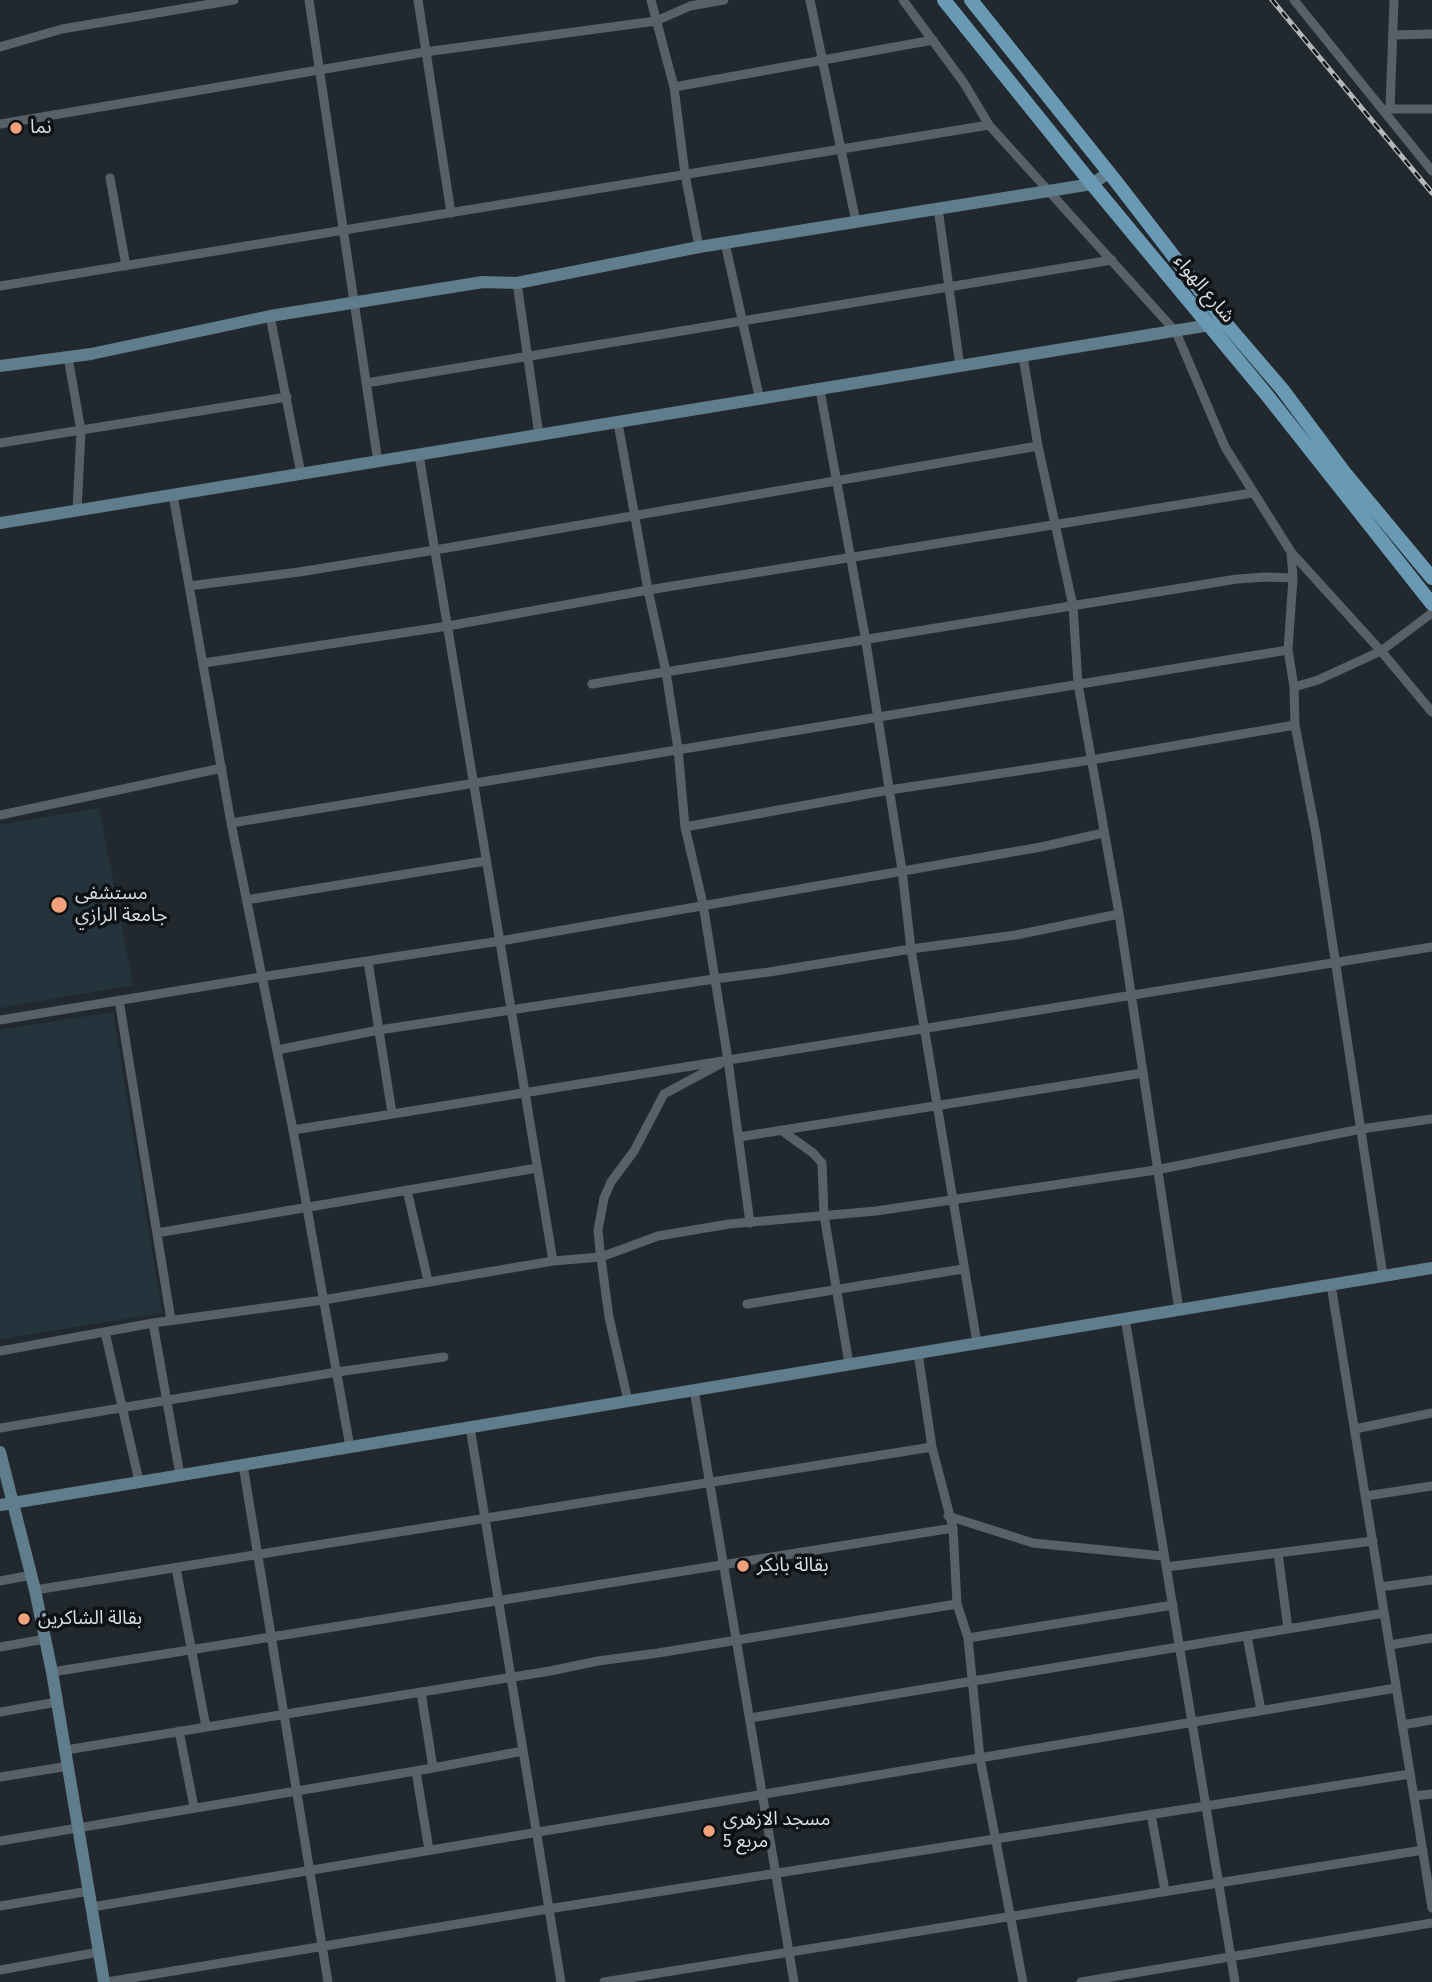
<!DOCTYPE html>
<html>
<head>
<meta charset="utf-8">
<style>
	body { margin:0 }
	canvas { display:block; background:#21292e }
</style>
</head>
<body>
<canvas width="1432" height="1982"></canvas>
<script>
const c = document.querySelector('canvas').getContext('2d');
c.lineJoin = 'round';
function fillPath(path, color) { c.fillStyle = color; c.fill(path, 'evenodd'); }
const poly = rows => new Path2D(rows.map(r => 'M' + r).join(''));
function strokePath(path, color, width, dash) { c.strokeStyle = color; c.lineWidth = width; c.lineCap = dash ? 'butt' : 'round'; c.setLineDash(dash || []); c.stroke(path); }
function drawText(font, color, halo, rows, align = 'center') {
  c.font = font + ' "Fira Sans Condensed","Noto Sans Arabic",sans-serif'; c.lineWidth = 7; c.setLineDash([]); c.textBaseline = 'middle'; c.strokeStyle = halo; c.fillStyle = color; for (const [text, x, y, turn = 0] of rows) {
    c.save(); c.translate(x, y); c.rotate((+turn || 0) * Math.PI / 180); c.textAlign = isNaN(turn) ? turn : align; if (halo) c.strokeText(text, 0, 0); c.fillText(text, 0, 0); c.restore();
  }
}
const built = poly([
	[99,808,133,985,0,1008,0,825],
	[113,1012,162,1313,0,1339,0,1030]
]);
const street = poly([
	[309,0,378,462],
	[418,0,451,213],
	[651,0,674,87,685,174,699,247],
	[810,0,856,222],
	[903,0,964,83,989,125,1176,332,1225,447,1291,552,1381,651,1432,712],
	[1294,0,1432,171],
	[1393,35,1432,34],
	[0,47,62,29,234,0],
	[674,87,933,40],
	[1387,109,1432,109],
	[1390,109,1394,0],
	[0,124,425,52,656,21,690,6,724,0],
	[110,178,126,266],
	[938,208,960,367],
	[725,243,760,400],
	[517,283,539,435],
	[0,286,989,125],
	[270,316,301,474],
	[68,357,81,431,77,511],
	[1023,357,1038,446,1073,606,1078,684,1119,914],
	[366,383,1112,260],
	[820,390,865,636,902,870,911,949,977,1343],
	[618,423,648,590,666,672,678,749,685,827,703,904,728,1060,750,1223],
	[0,443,287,397],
	[419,455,553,1261],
	[173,495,231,823,293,1130,350,1447],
	[1291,552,1293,578,1288,650,1294,687,1295,725,1316,834,1383,1276],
	[189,586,299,572,435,550,1038,446],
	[204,663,448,626,648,590,1252,493],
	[592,684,1237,579,1266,577,1293,578],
	[1294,687,1318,680,1381,651,1432,613],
	[0,815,222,768],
	[231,823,1288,650],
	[685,827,889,790,1091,760,1295,725],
	[246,900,486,861],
	[368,961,392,1113],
	[119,1000,171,1320],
	[0,1020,261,977,500,941,1041,847,1103,833],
	[277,1050,379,1030,714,979,769,972,911,949,1016,935,1119,914,1179,1310],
	[293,1130,1432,947],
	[781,1130,813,1153,822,1163,824,1215,849,1364],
	[739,1137,1143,1073],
	[407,1190,428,1281],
	[157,1233,537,1168],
	[1331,1285,1432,1908],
	[747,1304,963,1269],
	[1125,1318,1235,1982],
	[153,1323,180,1475],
	[105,1332,139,1481],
	[0,1351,153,1323,323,1300,553,1261,601,1257,658,1236,729,1224,876,1211,1156,1170,1361,1129,1432,1119],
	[918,1353,932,1447,953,1528,957,1604,968,1638,980,1758,1023,1982],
	[694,1390,794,1982],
	[628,1401,609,1317,600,1251,598,1230,604,1198,611,1182,634,1151,664,1094,720,1064],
	[470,1427,561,1982],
	[0,1428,337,1372,444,1357],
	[1355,1429,1432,1413],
	[243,1465,328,1982],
	[1366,1496,1432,1486],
	[948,1516,1033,1543,1163,1556],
	[1278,1553,1288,1629],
	[1166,1567,1373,1541],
	[176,1568,206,1727],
	[0,1581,31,1575],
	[1380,1587,1432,1580],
	[35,1590,932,1447],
	[1247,1636,1261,1710],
	[968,1638,1173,1605],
	[1390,1645,1432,1638],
	[0,1647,45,1639],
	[52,1672,953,1528],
	[421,1692,433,1768],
	[0,1712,57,1702],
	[750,1718,1384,1613],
	[1402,1725,1432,1720],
	[179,1731,194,1807],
	[66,1750,550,1671,598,1661,658,1653,957,1604],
	[416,1771,429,1850],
	[0,1777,69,1766],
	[1414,1796,1432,1794],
	[1151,1814,1165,1891],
	[0,1841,433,1768,523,1751],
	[0,1906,89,1891],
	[92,1907,1396,1688],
	[0,1970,99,1952],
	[107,1982,548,1909,1410,1774],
	[604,1982,1423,1850],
	[1081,1982,1432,1923]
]);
const secondary = poly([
	[0,366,91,354,270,316,483,282,517,283,699,247,1092,184,1108,173],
	[0,523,1210,325],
	[0,1452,35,1590,52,1672,104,1982],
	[0,1505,1432,1268]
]);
const primary = poly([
	[944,0,1092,184,1266,394,1432,604],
	[971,0,1118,184,1222,319,1282,389,1344,472,1432,578]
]);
const rail = poly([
	[1272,0,1432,193]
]);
const markers = [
	[16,128,7,"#f1a17c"],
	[59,905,9,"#f1a17c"],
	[743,1566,7,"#f1a17c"],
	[24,1619,7,"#f1a17c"],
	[709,1831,7,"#f1a17c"]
];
const poiNames = [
	["نما",30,128],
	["مستشفى",75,894],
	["جامعة الرازي",75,916],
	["بقالة بابكر",757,1566],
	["بقالة الشاكرين",38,1619],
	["مسجد الازهري",723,1820],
	["مربع 5",723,1842]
];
const streetNames = [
	["شارع الهواء",1204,289,50]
];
fillPath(built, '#25343c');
strokePath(street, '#586167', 9);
strokePath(secondary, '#607d8d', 12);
strokePath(primary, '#6999b3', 14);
strokePath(rail, '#b3b8bc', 5);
strokePath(rail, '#0e1113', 2.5, [8]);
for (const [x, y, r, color] of markers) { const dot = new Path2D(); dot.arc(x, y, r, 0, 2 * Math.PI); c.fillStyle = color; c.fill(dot); strokePath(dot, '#0e1113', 2.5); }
drawText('19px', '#dadfe2', '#0e1113', poiNames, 'left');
drawText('19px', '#dadfe2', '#0e1113', streetNames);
</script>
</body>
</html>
